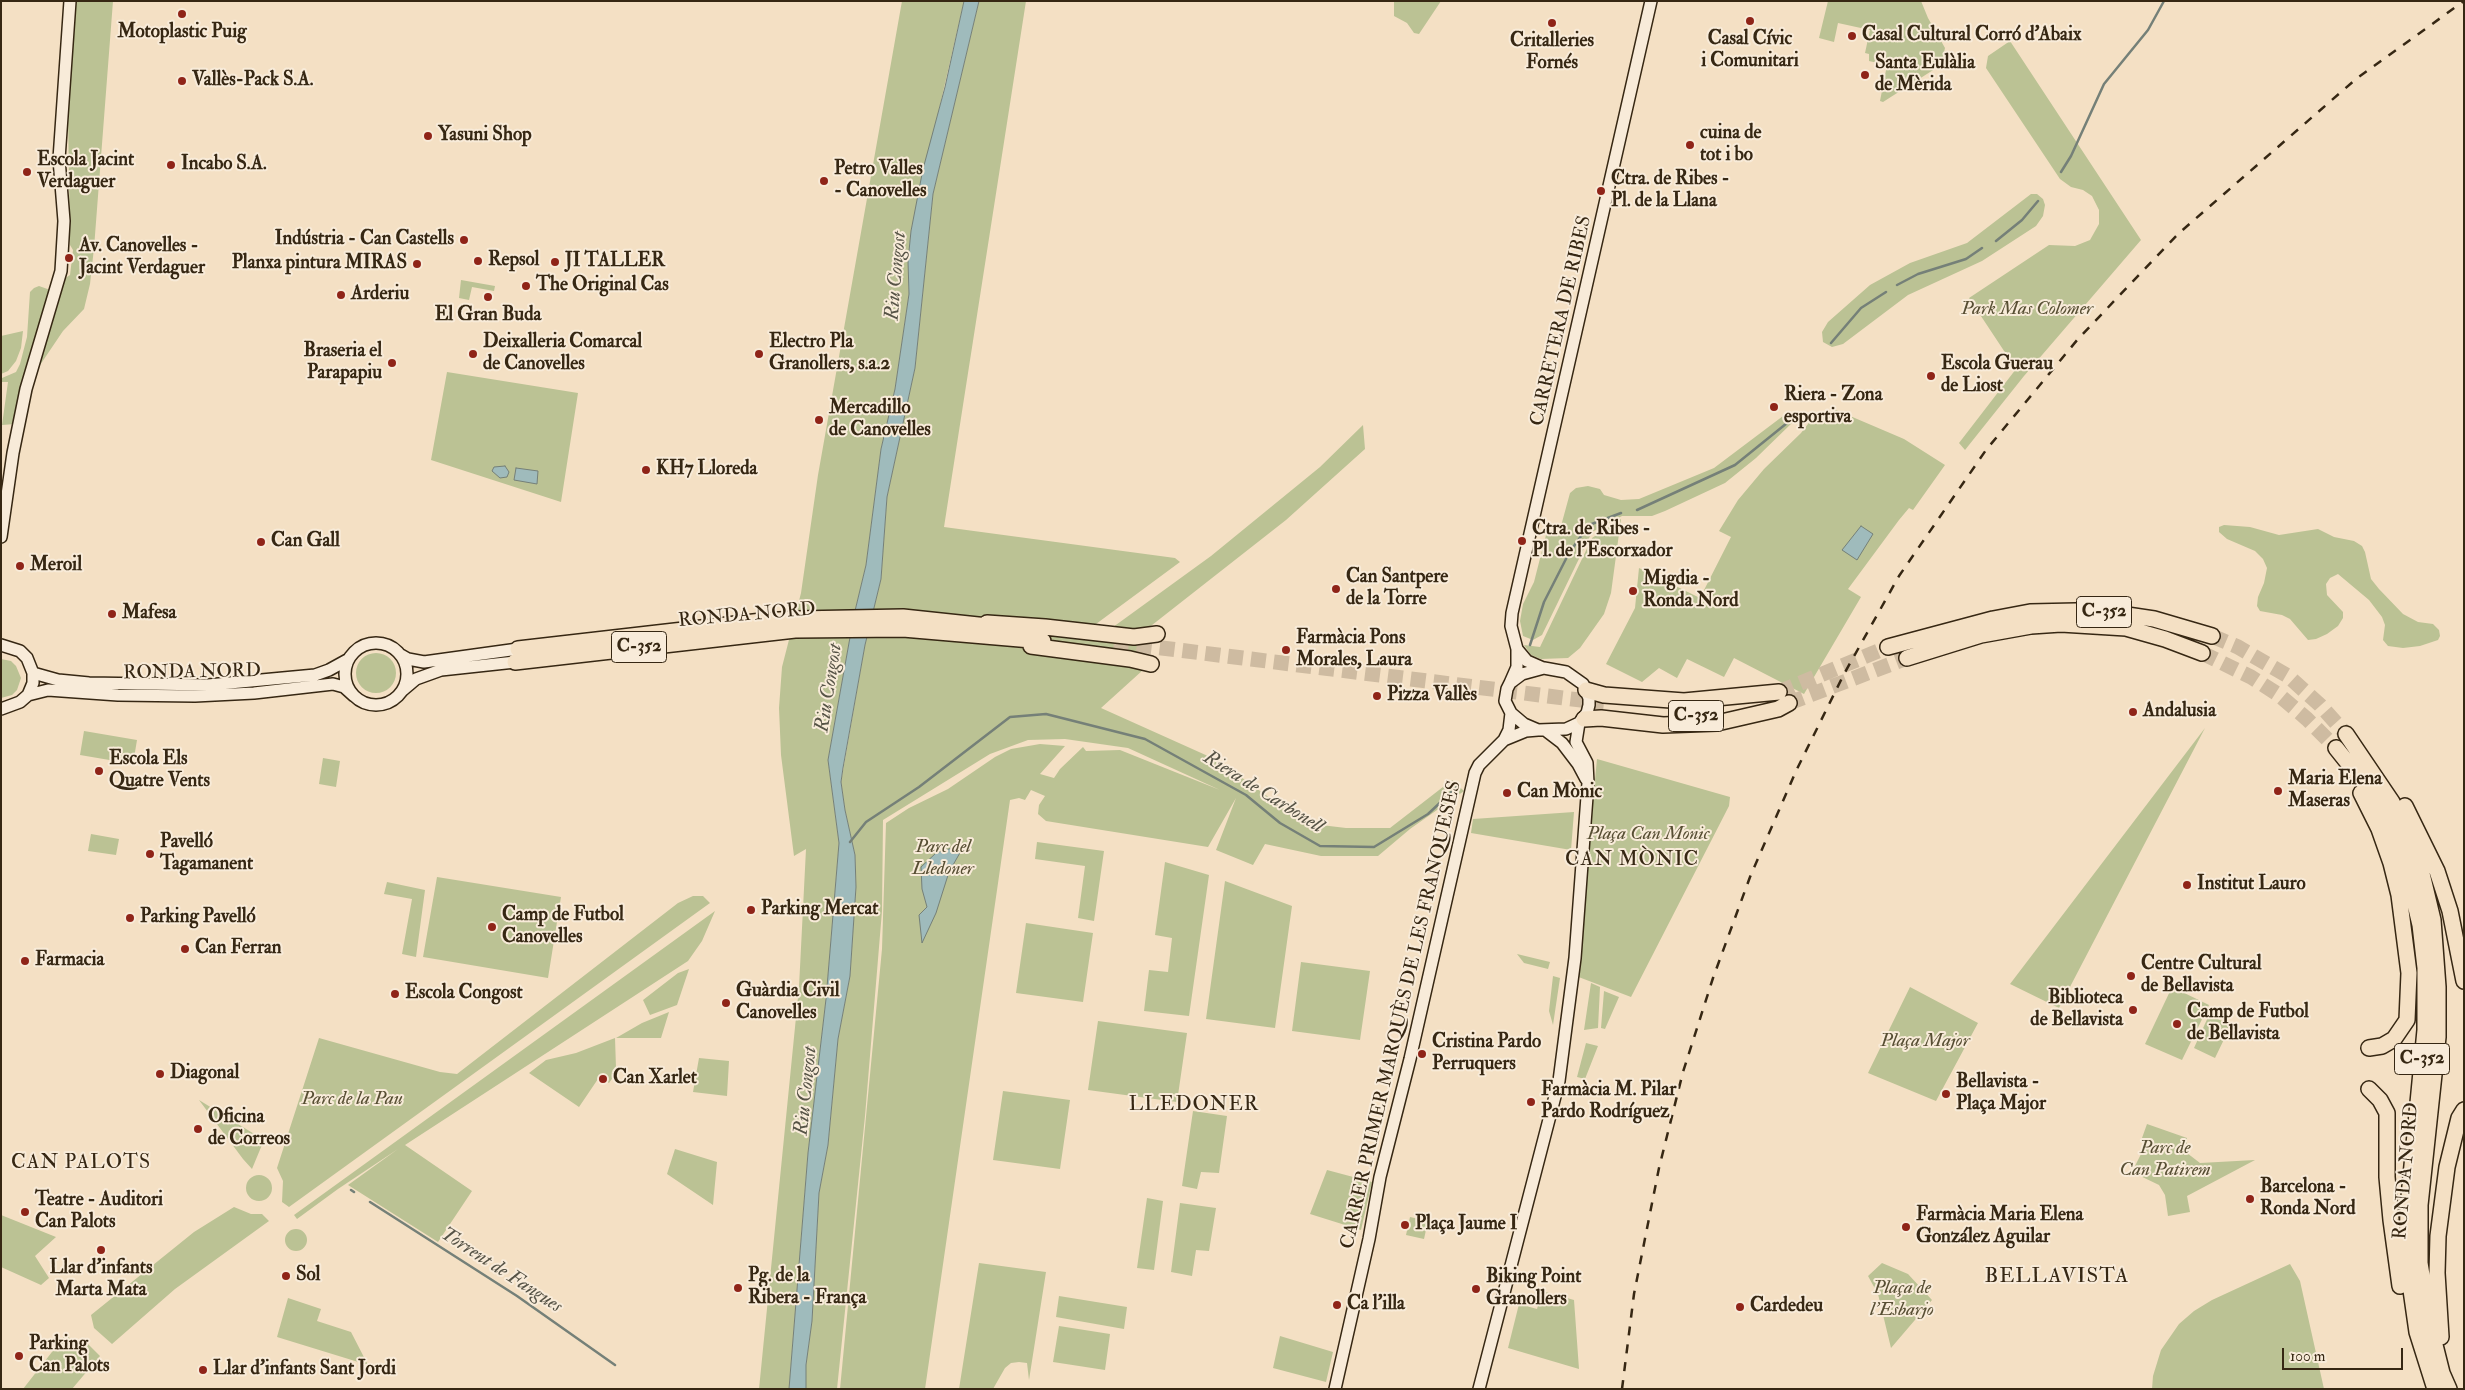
<!DOCTYPE html>
<html>
<head>
<meta charset="utf-8">
<style>
	body { margin:0 }
	#map { position:relative; width:2465px; height:1390px; overflow:hidden; background:#f4e0c4; font-family:"IM FELL Double Pica",serif }
	canvas { display:block }
	.frame { position:absolute; inset:0; border:2px solid #362713; pointer-events:none }
	.scale { position:absolute; left:2282px; top:1348px; width:121px; height:22px; box-sizing:border-box; border:2px solid #362713; border-top:0; padding-left:6px; font-size:15px; line-height:18px; white-space:nowrap; color:#362713; -webkit-text-stroke:4px #f8ebd9; paint-order:stroke }
</style>
</head>
<body>
<div id="map">
<canvas width="2465" height="1390"></canvas>
<div class="frame"></div>
<div class="scale">100 m</div>
</div>
<script>
const c = document.querySelector('canvas').getContext('2d');
c.lineJoin = 'round';
function fillPath(path, color) { c.fillStyle = color; c.fill(path, 'evenodd'); }
const poly = rows => new Path2D(rows.map(r => 'M' + r).join(''));
function strokePath(path, color, width, dash) { c.strokeStyle = color; c.lineWidth = width; c.lineCap = dash ? 'butt' : 'round'; c.setLineDash(dash || []); c.stroke(path); }
function drawText(font, color, halo, rows, align = 'center') {
  c.font = font + ' "IM FELL Double Pica",serif'; c.lineWidth = 4; c.setLineDash([]); c.textBaseline = 'middle'; c.strokeStyle = halo; c.fillStyle = color; for (const [text, x, y, turn = 0] of rows) {
    c.save(); c.translate(x, y); c.rotate((+turn || 0) * Math.PI / 180); c.textAlign = isNaN(turn) ? turn : align; if (halo) c.strokeText(text, 0, 0); c.fillText(text, 0, 0); c.restore();
  }
}
const green = poly([
	[76,1,113,1,94,248,90,284,84,309,63,331,38,368,64,279,70,275,73,250,70,245,68,113],
	[902,1,964,1,911,231,908,261,909,294,895,389,881,449,866,565,854,615,828,760,839,843,826,999,808,1153,789,1389,759,1389,799,987,806,849,794,856,781,755,779,708,782,667,801,593,818,475],
	[979,1,1026,1,944,527,1175,558,1180,562,1096,624,1109,630,1211,556,1320,467,1363,425,1365,449,1286,520,1147,629,1143,670,1101,708,1219,761,1304,823,1346,828,1390,828,1452,780,1464,791,1410,829,1378,856,1321,856,1265,844,1253,865,1216,850,1236,798,1208,847,1046,821,1038,814,1039,805,1045,796,1031,790,1025,800,1019,798,1010,800,925,1389,840,1389,882,949,886,823,909,808,948,789,995,757,1011,749,1040,744,1065,746,1040,774,1054,778,1060,769,1083,747,1086,751,1120,750,1220,790,1128,748,1065,739,1028,740,990,754,883,820,882,911,865,1116,837,1389,806,1389,806,1365,812,1321,819,1193,828,1145,838,1039,850,976,856,887,855,855,845,810,841,782,865,645,881,579,887,497,915,368,933,194],
	[1394,1,1441,1,1419,34,1414,33,1407,23,1394,16],
	[1828,1,1921,1,1928,18,1945,48,1941,65,1883,102,1880,101,1887,65,1869,61,1869,54,1865,53,1870,30,1838,23,1834,42,1819,38],
	[2010,41,2141,240,2024,376,1965,450,1959,443,2016,369,1969,298,2049,245,2075,246,2090,240,2099,224,2099,210,2092,196,2083,190,2071,187,2060,179,1986,68,1988,56],
	[2031,194,2037,194,2043,199,2045,205,2043,216,2036,226,1982,261,1908,295,1843,344,1832,347,1823,342,1822,332,1828,322,1870,285,1910,263,1967,243],
	[461,280,495,286,494,291,472,287,469,300,459,298],
	[39,286,53,291,15,424,2,425,8,382,2,382,2,378,16,372,20,364,27,337,30,292,34,288],
	[23,331,21,348,16,361,8,371,1,374,1,336],
	[447,372,578,393,561,502,431,460],
	[1836,410,1904,439,1945,465,1913,510,1909,508,1899,520,1848,589,1861,597,1804,694,1734,658,1724,677,1687,659,1677,678,1659,668,1642,682,1606,664,1635,608,1639,568,1700,598,1731,537,1719,531,1738,500,1764,469,1801,433,1815,415],
	[1787,413,1795,420,1756,458,1725,483,1665,511,1652,516,1622,516,1592,532,1542,635,1533,640,1523,636,1520,621,1523,604,1534,582,1546,535,1561,526,1570,493,1576,488,1588,486,1600,489,1604,495,1621,500,1639,499,1714,468],
	[1621,519,1611,593,1604,614,1580,648,1568,658,1541,659,1531,655,1524,645,1540,647,1592,538],
	[2224,525,2250,527,2279,535,2318,529,2334,537,2354,541,2362,546,2365,552,2371,579,2379,589,2403,614,2418,622,2433,624,2439,630,2440,636,2438,640,2420,646,2403,648,2388,646,2383,640,2385,625,2382,617,2369,600,2338,574,2330,578,2326,584,2327,595,2343,612,2343,618,2338,626,2327,634,2316,639,2308,640,2290,619,2282,615,2260,611,2257,606,2258,597,2264,583,2267,568,2263,559,2255,551,2227,539,2219,532,2219,527],
	'356 673a20 20 0 1 1 40 0a20 20 0 1 1-40 0Z',
	[1,659,11,661,16,666,21,678,17,690,12,695,1,698],
	[2205,728,2059,1008,2010,984],
	[84,731,137,740,133,764,80,755],
	[323,758,340,761,336,787,319,784],
	[1597,759,1730,797,1729,806,1631,997,1576,976],
	[1574,812,1571,850,1471,833,1473,819],
	[91,834,119,839,116,855,88,851],
	[1037,842,1104,851,1094,921,1078,918,1085,866,1035,859],
	[1165,862,1209,875,1189,1016,1144,1011,1149,970,1168,972,1172,938,1155,935],
	[437,877,561,897,548,978,423,957],
	[1225,881,1292,906,1275,1028,1206,1019],
	[387,882,425,890,416,957,402,954,412,899,384,894],
	[693,896,703,896,710,903,289,1207,282,1202,283,1181,277,1168,319,1038,440,1072,457,1074,678,903],
	[715,911,702,941,688,961,405,1145,472,1191,438,1242,348,1185,398,1149,338,1189,297,1219,294,1215],
	[1026,923,1093,933,1083,1002,1016,993],
	[1517,954,1550,962,1548,969,1524,963],
	[1301,962,1370,971,1360,1040,1292,1031],
	[689,969,677,1005,650,1015,643,1000,678,973],
	[1553,976,1560,978,1553,1025,1549,1011],
	[1591,983,1600,987,1598,1028,1584,1030],
	[1910,987,1978,1023,1936,1101,1868,1073],
	[2172,987,2209,1005,2182,1060,2145,1044],
	[1604,991,1619,997,1605,1029,1601,1028],
	[669,1012,661,1038,616,1038,642,1023],
	[2209,1015,2231,1025,2215,1058,2194,1048],
	[1098,1021,1187,1033,1177,1102,1088,1090],
	[615,1038,616,1068,614,1076,609,1083,600,1076,579,1107,529,1073,546,1060,576,1053],
	[1586,1043,1598,1046,1585,1079,1577,1077],
	[699,1058,729,1061,727,1096,693,1092],
	[1003,1091,1070,1100,1060,1169,993,1160],
	[199,1100,264,1140,252,1169,243,1159],
	[1193,1111,1227,1116,1219,1173,1201,1172,1197,1189,1182,1186],
	[2147,1124,2187,1138,2187,1153,2200,1163,2255,1160,2187,1196,2190,1212,2168,1216,2165,1195,2159,1185,2132,1172,2145,1146,2142,1138],
	[675,1149,717,1162,713,1205,667,1174],
	[1327,1170,1372,1182,1361,1230,1310,1214],
	'246 1188a13 13 0 1 1 26 0a13 13 0 1 1-26 0Z',
	[1147,1198,1163,1201,1154,1270,1137,1268],
	[1180,1203,1216,1208,1209,1251,1196,1250,1192,1276,1171,1272],
	[234,1207,251,1214,262,1214,269,1221,175,1289,112,1344,94,1328,91,1315,194,1232],
	[1,1215,56,1237,35,1256,49,1278,41,1285,1,1267],
	[1410,1217,1428,1221,1424,1239,1406,1235],
	'285 1240a11 11 0 1 1 22 0a11 11 0 1 1-22 0Z',
	[979,1263,1046,1272,1029,1380,1027,1363,1019,1362,1011,1363,1005,1368,993,1389,959,1389],
	[1882,1263,1908,1274,1932,1300,1891,1348,1878,1294,1868,1276],
	[2290,1264,2300,1281,2324,1389,2152,1389,2153,1376,2161,1350,2179,1324,2194,1311,2212,1300],
	[1542,1291,1574,1300,1579,1369,1508,1348,1519,1304,1537,1309],
	[1059,1296,1127,1307,1124,1329,1056,1317],
	[288,1298,321,1309,317,1321,351,1332,368,1365,277,1337],
	[1059,1326,1110,1334,1105,1370,1053,1362],
	[66,1334,73,1342,86,1342,100,1356,72,1389,23,1389],
	[1280,1336,1333,1352,1326,1382,1273,1368]
]);
const water = poly([
	[964,1,979,1,933,194,915,368,887,497,881,579,865,645,843,768,841,782,845,810,855,855,856,887,850,976,838,1039,828,1145,819,1193,812,1321,806,1365,806,1389,789,1389,808,1153,826,999,839,843,828,760,854,615,866,565,881,449,895,389,909,294,908,261,911,231,923,169,945,87,964,1],
	[505,466,509,472,507,477,500,478,492,471,494,467,505,466],
	[516,468,538,471,537,484,514,480,516,468],
	[1861,526,1873,534,1857,560,1842,550,1861,526],
	[965,844,949,872,936,913,922,943,919,915,927,907,922,889,921,867,936,853,965,844]
]);
const stream = poly([
	[2061,172,2071,156,2104,84,2148,30,2164,1],
	[1996,241,2022,220,2038,201],
	[1897,285,1918,274,1966,259,1982,248],
	[1831,343,1861,308,1886,292],
	[1637,510,1735,465,1792,419],
	[1530,645,1544,602,1569,553,1589,525,1621,513],
	[850,842,866,822,919,787,1010,717,1046,714,1145,739,1246,795,1280,823,1320,846,1374,847,1428,814,1458,786],
	[351,1190,354,1192],
	[370,1202,517,1296,615,1365]
]);
const highwayTunnel = poly([
	[2212,636,2238,647,2288,676,2320,705,2346,734],
	[1114,642,1604,703],
	[2202,653,2251,677,2279,695,2307,719,2336,748],
	[1779,692,1888,647],
	[1789,703,1907,658]
]);
const secondary = poly([
	[1,537,13,453,26,389,61,271,64,221,59,159,70,1],
	'345 674a31 31 0 1 1 62 0a31 31 0 1 1-62 0Z',
	[1,645,20,651,27,658,33,673,33,683,28,695,20,702,1,709],
	[1517,649,1527,661,1543,668],
	[401,655,408,659,424,662,518,649],
	[1544,668,1566,672,1583,684,1589,698,1589,705,1587,713,1579,723,1566,729,1538,730,1524,724,1511,713,1505,701,1507,689,1510,683,1522,674,1544,668],
	[33,673,58,680,89,683,208,685,315,675,329,670,349,659],
	[1510,683,1517,667,1517,649,1511,626,1512,613,1651,1],
	[403,690,416,679,441,670,515,662],
	[28,695,48,690,118,695,195,696,254,693,333,684,344,687,354,696],
	[1545,730,1562,743,1578,764,1586,779],
	[1504,740,1509,730,1511,713],
	[1335,1389,1369,1239,1380,1177,1410,1059,1475,773,1479,765,1504,740,1526,731,1538,730],
	[1479,1389,1559,1081,1575,958,1588,783,1587,763,1576,742,1579,723]
]);
const highway = poly([
	[987,623,1045,627,1134,637,1157,634],
	[1031,646,1130,659,1151,664],
	[1888,647,1993,619,2030,612,2076,611,2107,612,2154,619,2212,636],
	[518,649,762,621,797,619,903,617,997,627],
	[1907,658,1981,635,2031,626,2061,624,2126,628,2165,639,2202,653],
	[515,662,795,630,903,629,1043,641],
	[1586,690,1604,695,1684,701,1779,692],
	[1584,719,1601,718,1663,725,1717,723,1778,709,1789,703],
	[2346,734,2392,802,2404,827,2419,861,2433,920,2438,987,2438,1037,2420,1205,2420,1263,2431,1329,2442,1373,2449,1389],
	[2336,748,2364,783,2379,806,2397,840,2406,866,2420,925,2425,968,2425,1030,2408,1207,2407,1262,2417,1332,2435,1389],
	[2361,793,2379,829,2391,863,2399,895,2409,973,2407,1020,2394,1039,2382,1046,2369,1048],
	[2405,806,2437,871,2450,911,2464,981],
	[2369,1089,2380,1100,2387,1113,2387,1177,2391,1220,2400,1286],
	[2441,1337,2437,1273,2438,1236,2447,1167,2459,1118,2464,1110]
]);
const rail = poly([
	[1622,1389,1634,1294,1659,1168,1683,1072,1713,978,1750,877,1796,771,1844,674,1899,576,1986,450,2078,339,2178,234,2356,79,2464,1]
]);
const markers = [
	[182,14,5,"#8f2418"],
	[1750,21,5,"#8f2418"],
	[1552,23,5,"#8f2418"],
	[1852,36,5,"#8f2418"],
	[1865,75,5,"#8f2418"],
	[182,81,5,"#8f2418"],
	[428,136,5,"#8f2418"],
	[1690,145,5,"#8f2418"],
	[171,165,5,"#8f2418"],
	[27,172,5,"#8f2418"],
	[824,181,5,"#8f2418"],
	[1601,191,5,"#8f2418"],
	[464,240,5,"#8f2418"],
	[69,258,5,"#8f2418"],
	[478,261,5,"#8f2418"],
	[555,262,5,"#8f2418"],
	[417,264,5,"#8f2418"],
	[526,286,5,"#8f2418"],
	[341,295,5,"#8f2418"],
	[488,297,5,"#8f2418"],
	[473,354,5,"#8f2418"],
	[759,354,5,"#8f2418"],
	[392,363,5,"#8f2418"],
	[1931,376,5,"#8f2418"],
	[1774,407,5,"#8f2418"],
	[819,420,5,"#8f2418"],
	[646,470,5,"#8f2418"],
	[1522,541,5,"#8f2418"],
	[261,542,5,"#8f2418"],
	[20,566,5,"#8f2418"],
	[1336,589,5,"#8f2418"],
	[1633,591,5,"#8f2418"],
	[112,614,5,"#8f2418"],
	[1286,650,5,"#8f2418"],
	[1377,696,5,"#8f2418"],
	[2133,712,5,"#8f2418"],
	[99,771,5,"#8f2418"],
	[2278,791,5,"#8f2418"],
	[1507,793,5,"#8f2418"],
	[150,854,5,"#8f2418"],
	[2187,885,5,"#8f2418"],
	[751,910,5,"#8f2418"],
	[130,918,5,"#8f2418"],
	[492,927,5,"#8f2418"],
	[185,949,5,"#8f2418"],
	[25,961,5,"#8f2418"],
	[2131,976,5,"#8f2418"],
	[395,994,5,"#8f2418"],
	[726,1003,5,"#8f2418"],
	[2133,1010,5,"#8f2418"],
	[2177,1024,5,"#8f2418"],
	[1422,1054,5,"#8f2418"],
	[160,1074,5,"#8f2418"],
	[603,1079,5,"#8f2418"],
	[1946,1094,5,"#8f2418"],
	[1531,1102,5,"#8f2418"],
	[198,1129,5,"#8f2418"],
	[2250,1199,5,"#8f2418"],
	[25,1212,5,"#8f2418"],
	[1405,1225,5,"#8f2418"],
	[1906,1227,5,"#8f2418"],
	[101,1250,5,"#8f2418"],
	[286,1276,5,"#8f2418"],
	[738,1288,5,"#8f2418"],
	[1476,1289,5,"#8f2418"],
	[1337,1305,5,"#8f2418"],
	[1740,1307,5,"#8f2418"],
	[19,1356,5,"#8f2418"],
	[203,1370,5,"#8f2418"]
];
const shields = [
	[2104,612,55],
	[639,647,55],
	[1696,716,55],
	[2422,1059,55]
];
const shieldNames = [
	["C-352",2104,612],
	["C-352",639,647],
	["C-352",1696,716],
	["C-352",2422,1059]
];
const poiNames = [
	["Motoplastic Puig",182,33,"center"],
	["Casal Cultural Corró d'Abaix",1862,36],
	["Casal Cívic",1750,40,"center"],
	["i Comunitari",1750,62,"center"],
	["Critalleries",1552,42,"center"],
	["Fornés",1552,64,"center"],
	["Santa Eulàlia",1875,64],
	["de Mèrida",1875,86],
	["Vallès-Pack S.A.",192,81],
	["cuina de",1700,134],
	["tot i bo",1700,156],
	["Yasuni Shop",438,136],
	["Escola Jacint",37,161],
	["Verdaguer",37,183],
	["Incabo S.A.",181,165],
	["Petro Valles",834,170],
	["- Canovelles",834,192],
	["Ctra. de Ribes -",1611,180],
	["Pl. de la Llana",1611,202],
	["Indústria - Can Castells",454,240,"right"],
	["Av. Canovelles -",79,247],
	["Jacint Verdaguer",79,269],
	["Repsol",488,261],
	["JI TALLER",565,262],
	["Planxa pintura MIRAS",407,264,"right"],
	["The Original Cas",536,286],
	["Arderiu",351,295],
	["El Gran Buda",488,316,"center"],
	["Deixalleria Comarcal",483,343],
	["de Canovelles",483,365],
	["Electro Pla",769,343],
	["Granollers, s.a.2",769,365],
	["Braseria el",382,352,"right"],
	["Parapapiu",382,374,"right"],
	["Escola Guerau",1941,365],
	["de Liost",1941,387],
	["Riera - Zona",1784,396],
	["esportiva",1784,418],
	["Mercadillo",829,409],
	["de Canovelles",829,431],
	["KH7 Lloreda",656,470],
	["Ctra. de Ribes -",1532,530],
	["Pl. de l'Escorxador",1532,552],
	["Can Gall",271,542],
	["Meroil",30,566],
	["Can Santpere",1346,578],
	["de la Torre",1346,600],
	["Migdia -",1643,580],
	["Ronda Nord",1643,602],
	["Mafesa",122,614],
	["Farmàcia Pons",1296,639],
	["Morales, Laura",1296,661],
	["Pizza Vallès",1387,696],
	["Andalusia",2143,712],
	["Escola Els",109,760],
	["Quatre Vents",109,782],
	["Maria Elena",2288,780],
	["Maseras",2288,802],
	["Can Mònic",1517,793],
	["Pavelló",160,843],
	["Tagamanent",160,865],
	["Institut Lauro",2197,885],
	["Parking Mercat",761,910],
	["Camp de Futbol",502,916],
	["Canovelles",502,938],
	["Parking Pavelló",140,918],
	["Can Ferran",195,949],
	["Farmacia",35,961],
	["Centre Cultural",2141,965],
	["de Bellavista",2141,987],
	["Guàrdia Civil",736,992],
	["Canovelles",736,1014],
	["Escola Congost",405,994],
	["Biblioteca",2123,999,"right"],
	["de Bellavista",2123,1021,"right"],
	["Camp de Futbol",2187,1013],
	["de Bellavista",2187,1035],
	["Cristina Pardo",1432,1043],
	["Perruquers",1432,1065],
	["Diagonal",170,1074],
	["Can Xarlet",613,1079],
	["Bellavista -",1956,1083],
	["Plaça Major",1956,1105],
	["Farmàcia M. Pilar",1541,1091],
	["Pardo Rodríguez",1541,1113],
	["Oficina",208,1118],
	["de Correos",208,1140],
	["Barcelona -",2260,1188],
	["Ronda Nord",2260,1210],
	["Teatre - Auditori",35,1201],
	["Can Palots",35,1223],
	["Farmàcia Maria Elena",1916,1216],
	["González Aguilar",1916,1238],
	["Plaça Jaume I",1415,1225],
	["Llar d'infants",101,1269,"center"],
	["Marta Mata",101,1291,"center"],
	["Sol",296,1276],
	["Pg. de la",748,1277],
	["Ribera - França",748,1299],
	["Biking Point",1486,1278],
	["Granollers",1486,1300],
	["Ca l'illa",1347,1305],
	["Cardedeu",1750,1307],
	["Parking",29,1345],
	["Can Palots",29,1367],
	["Llar d'infants Sant Jordi",213,1370]
];
const parkNames = [
	["Park Mas Colomer",2027,310],
	["Plaça Can Monic",1648,835],
	["Parc del",943,848],
	["Lledoner",943,870],
	["Plaça Major",1925,1042],
	["Parc de la Pau",352,1100],
	["Parc de",2165,1149],
	["Can Patirem",2165,1171],
	["Plaça de",1902,1289],
	["l'Esbarjo",1902,1311]
];
const streetNames = [
	["CARRETERA DE RIBES",1562,321,-77],
	["RONDA NORD",747,616,-5],
	["RONDA NORD",192,673,-1],
	["CARRER PRIMER MARQUÈS DE LES FRANQUESES",1402,1015,-77],
	["RONDA NORD",2407,1171,-85]
];
const waterNames = [
	["Riu Congost",897,276,-85],
	["Riu Congost",830,688,-81],
	["Riera de Carbonell",1263,793,32],
	["Riu Congost",807,1091,-84],
	["Torrent de Fangues",501,1271,33]
];
const neighbourhoodNames = [
	["CAN MÒNIC",1632,861],
	["LLEDONER",1194,1106],
	["CAN PALOTS",81,1164]
];
const quarterNames = [
	["BELLAVISTA",2057,1277]
];
fillPath(green, '#bbc294');
fillPath(water, '#9fbbbc');
strokePath(water, '#758078', 1);
strokePath(stream, '#758078', 2.5);
strokePath(highwayTunnel, '#cebba1', 15, [15, 8]);
strokePath(secondary, '#362713', 14);
strokePath(highway, '#362713', 18);
strokePath(secondary, '#f8ebd9', 11);
strokePath(highway, '#f4e0c4', 15);
strokePath(rail, '#362713', 2.5, [9, 9]);
for (const [x, y, r, color] of markers) { const dot = new Path2D(); dot.arc(x, y, r, 0, 2 * Math.PI); c.fillStyle = color; c.fill(dot); strokePath(dot, '#f8ebd9', 2); }
for (const [x, y, w] of shields) { const box = new Path2D(); box.roundRect(x - w / 2, y - 15.5, w, 31, 4); c.fillStyle = '#f8ebd9'; c.fill(box); strokePath(box, '#362713', 1); }
drawText('bold 18px', '#362713', null, shieldNames);
drawText('bold 19px', '#362713', '#f8ebd9', poiNames, 'left');
drawText('italic 19px', '#574e33', '#f8ebd9', parkNames);
drawText('19px', '#362713', '#f8ebd9', streetNames);
drawText('italic 20px', '#565346', '#f8ebd9', waterNames);
c.letterSpacing = '1px';
drawText('20px', '#362713', '#f8ebd9', neighbourhoodNames);
c.letterSpacing = '0px';
c.letterSpacing = '1px';
drawText('21px', '#362713', '#f8ebd9', quarterNames);
c.letterSpacing = '0px';
</script>
</body>
</html>
